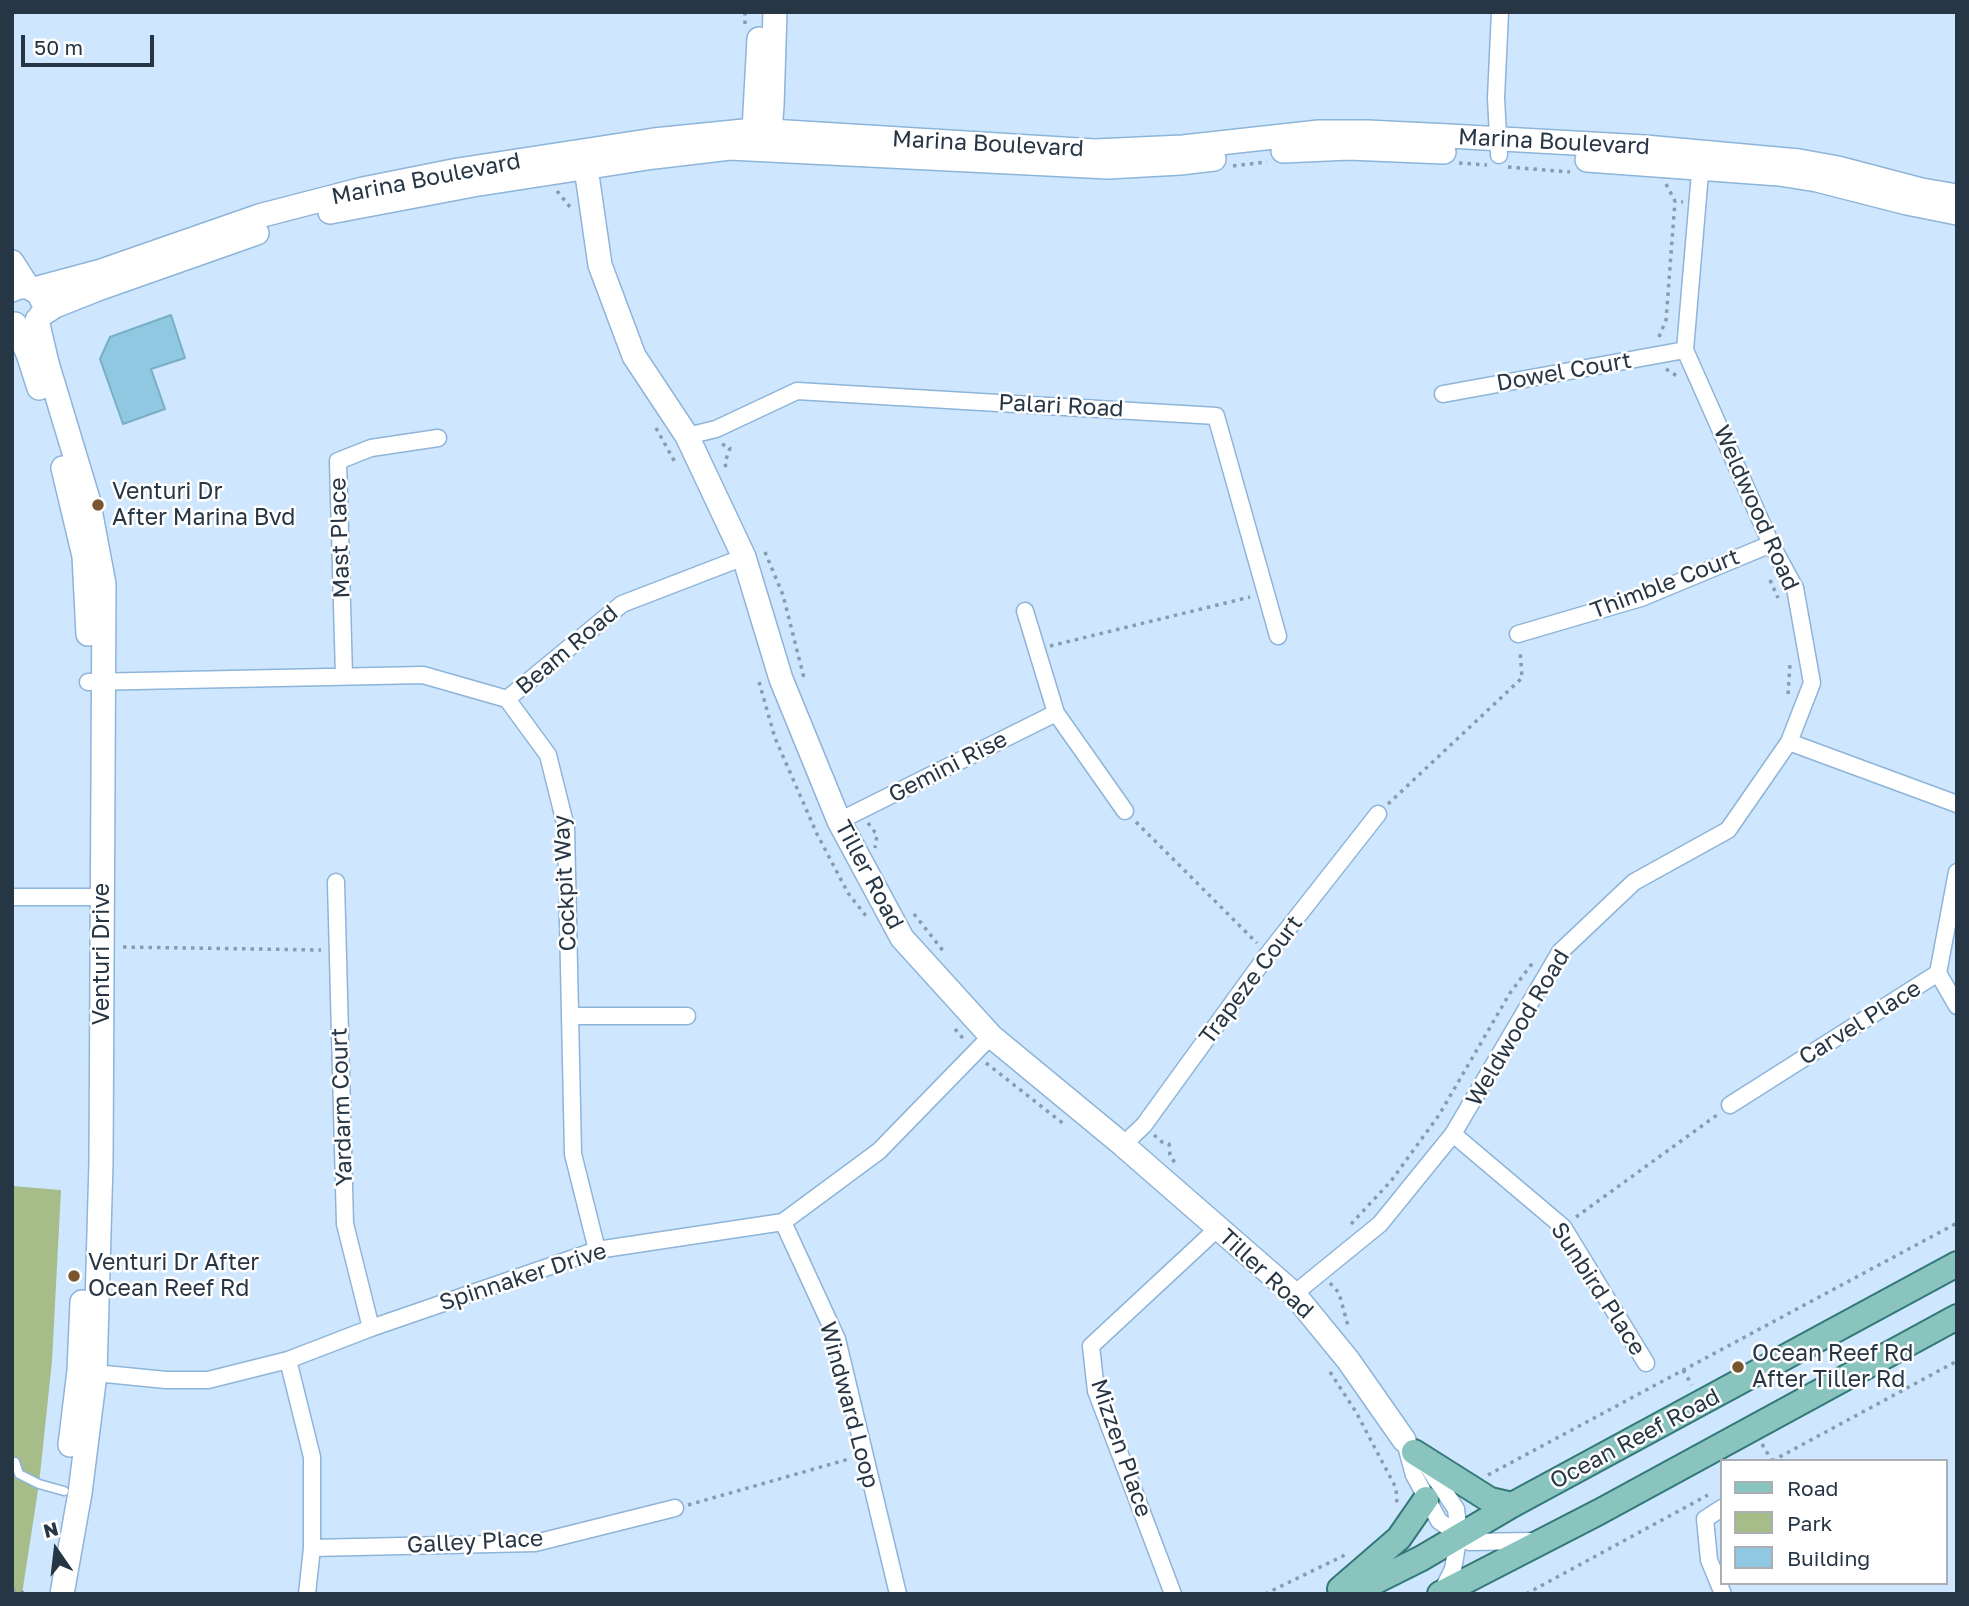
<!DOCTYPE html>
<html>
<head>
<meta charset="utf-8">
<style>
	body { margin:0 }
	#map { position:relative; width:1969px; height:1606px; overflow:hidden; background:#cfe7fe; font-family:"Golos Text",sans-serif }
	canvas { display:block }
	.frame { position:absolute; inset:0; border:14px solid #273645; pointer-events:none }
	.legend { position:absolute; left:1720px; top:1459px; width:228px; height:126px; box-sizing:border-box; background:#fff; border:2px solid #a9afb5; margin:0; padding:9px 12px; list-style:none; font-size:21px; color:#273645 }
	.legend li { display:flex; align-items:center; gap:14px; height:35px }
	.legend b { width:35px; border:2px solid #a9afb5 }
	.north { position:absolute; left:21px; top:1515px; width:70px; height:70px; -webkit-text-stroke:5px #fff; paint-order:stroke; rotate:346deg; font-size:19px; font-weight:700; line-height:28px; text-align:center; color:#273645 }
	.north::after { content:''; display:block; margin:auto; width:24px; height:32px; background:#273645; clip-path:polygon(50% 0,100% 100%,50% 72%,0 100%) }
	.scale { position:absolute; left:21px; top:35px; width:133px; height:32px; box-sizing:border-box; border:4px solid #273645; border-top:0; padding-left:9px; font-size:21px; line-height:24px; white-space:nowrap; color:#273645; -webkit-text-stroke:5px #fff; paint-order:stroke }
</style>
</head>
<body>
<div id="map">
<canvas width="1969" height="1606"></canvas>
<div class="frame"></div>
<ul class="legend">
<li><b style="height:9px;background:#89c4bf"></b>Road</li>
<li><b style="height:19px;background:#a6bd89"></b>Park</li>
<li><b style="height:19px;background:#91c8e1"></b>Building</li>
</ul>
<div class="north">N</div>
<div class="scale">50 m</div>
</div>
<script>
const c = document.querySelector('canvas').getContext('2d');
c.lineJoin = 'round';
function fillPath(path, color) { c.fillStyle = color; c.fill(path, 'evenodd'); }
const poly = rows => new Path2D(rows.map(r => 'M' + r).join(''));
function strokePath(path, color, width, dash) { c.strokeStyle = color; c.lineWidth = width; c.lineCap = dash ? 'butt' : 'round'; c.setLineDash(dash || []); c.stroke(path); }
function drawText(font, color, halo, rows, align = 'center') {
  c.font = font + ' "Golos Text",sans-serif'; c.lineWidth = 5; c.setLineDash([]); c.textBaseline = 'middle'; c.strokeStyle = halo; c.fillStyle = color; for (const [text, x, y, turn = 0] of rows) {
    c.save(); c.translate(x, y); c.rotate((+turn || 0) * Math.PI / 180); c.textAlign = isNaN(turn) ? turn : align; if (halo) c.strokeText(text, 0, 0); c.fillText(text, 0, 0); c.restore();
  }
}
const green = poly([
	[12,1186,61,1190,52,1361,39,1484,22,1594,12,1594]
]);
const building = poly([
	[171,315,185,358,151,369,165,409,123,424,100,359,110,337,171,315]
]);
const path = poly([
	[745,24,745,12],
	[1459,163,1487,165],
	[1233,166,1267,162],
	[1508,167,1570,172],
	[1666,184,1675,201,1683,202],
	[557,191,570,207],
	[1659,337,1666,320,1675,201],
	[1666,369,1680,378],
	[656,428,676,464],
	[722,444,730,448,725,462,726,469],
	[765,552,783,595,804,678],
	[1770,580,1778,598],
	[1050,646,1250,597],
	[759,682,775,738,817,834,848,893,866,916],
	[1788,694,1790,664],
	[1388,804,1522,678,1520,650],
	[1136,822,1257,943],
	[868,823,877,835,875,848],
	[914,914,944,952],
	[123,947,321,950],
	[955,1029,966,1042],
	[986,1063,1065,1125],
	[1154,1135,1162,1142,1169,1144,1170,1155,1175,1163],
	[1576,1217,1717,1115],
	[1351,1224,1391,1181,1439,1115,1510,993,1534,961],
	[1330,1283,1339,1293,1348,1326],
	[1683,1370,1692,1385],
	[1330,1372,1356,1412,1396,1488,1397,1504],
	[1762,1444,1772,1461],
	[1772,1461,1957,1361],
	[1488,1475,1957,1223],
	[688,1505,849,1459],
	[12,1590,31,1594],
	[1265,1594,1345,1555],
	[1526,1594,1708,1495]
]);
const lane = poly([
	[15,1462,19,1474,39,1484,64,1491]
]);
const street = poly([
	[1499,155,1496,98,1500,12],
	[1443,394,1685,350],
	[687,436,716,429,797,391,1216,416,1278,636],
	[1025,611,1056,713,1125,811],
	[1518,634,1641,598,1771,544],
	[344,676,338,461,371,448,438,438],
	[88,682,423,675,507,699,548,755,566,827,573,1154,597,1250],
	[507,699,622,604,744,557],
	[1789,742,1957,804],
	[839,821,1056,713],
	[336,882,345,1224,371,1328],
	[12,897,103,897],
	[1938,973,1957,1006],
	[571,1016,687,1016],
	[1730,1105,1938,973,1957,872],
	[1453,1134,1563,1227,1646,1363],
	[1123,1145,1144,1125,1268,954,1378,814],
	[783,1222,837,1339,898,1594],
	[1294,1294,1380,1224,1453,1134,1560,952,1634,882,1728,830,1789,742,1812,683,1795,588,1771,544,1685,350,1701,161],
	[288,1360,312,1457,312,1548,307,1594],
	[85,1372,166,1380,208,1380,288,1360,371,1328,597,1250,783,1222,879,1151,991,1036],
	[1406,1446,1414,1475,1439,1521,1469,1542,1534,1541],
	[1428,1467,1456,1509,1459,1535,1453,1569,1441,1593],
	[1722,1508,1705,1519,1709,1560,1723,1594],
	[312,1548,535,1543,675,1508],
	[1173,1594,1096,1391,1091,1346,1218,1228]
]);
const secondary = poly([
	[757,145,754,130,759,39],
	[766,145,770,131,772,106,775,12],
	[1283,151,1349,148,1444,152],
	[584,154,600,265,634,356,687,436,744,557,781,679,839,821,902,938,991,1036,1123,1145,1294,1294,1348,1360,1404,1440],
	[1587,160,1779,174,1817,180,1907,203,1957,213],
	[330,212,473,185,654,157,730,148,1108,167,1180,163,1214,159],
	[12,262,28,287],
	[34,289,101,271,259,216,363,189,458,170,654,140,754,130,1095,151,1183,147,1319,132,1367,132,1449,136,1645,147,1799,161,1838,168,1922,190,1957,196],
	[12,290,19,287,28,287,38,293,42,300],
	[41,315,55,306,98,289,257,233],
	[37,320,47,363,88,499,104,584,101,1162,95,1374,80,1493,62,1594],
	[15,324,28,354,39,388],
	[63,468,84,556,88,634],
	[70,1445,79,1371,82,1302]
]);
const primary = poly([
	[1414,1452,1490,1500,1512,1505],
	[1340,1589,1399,1538,1426,1499],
	[1350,1594,1422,1558,1512,1505,1957,1264],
	[1440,1594,1599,1512,1957,1317]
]);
const markers = [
	[98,505,7,"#7a562f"],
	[74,1276,7,"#7a562f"],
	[1738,1367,7,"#7a562f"]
];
const streetNames = [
	["Marina Boulevard",1554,142,3],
	["Marina Boulevard",988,144,3],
	["Marina Boulevard",426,179,-11],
	["Dowel Court",1564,372,-10],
	["Palari Road",1061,406,3],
	["Weldwood Road",1756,508,66],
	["Mast Place",340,538,-92],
	["Thimble Court",1665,584,-21],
	["Beam Road",567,650,-40],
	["Gemini Rise",948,767,-27],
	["Tiller Road",869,875,62],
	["Cockpit Way",565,883,-93],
	["Venturi Drive",102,954,-90],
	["Trapeze Court",1251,980,-53],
	["Carvel Place",1860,1023,-32],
	["Weldwood Road",1518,1028,-59],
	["Yardarm Court",342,1107,-92],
	["Tiller Road",1266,1274,43],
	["Spinnaker Drive",523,1277,-18],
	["Sunbird Place",1598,1289,57],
	["Windward Loop",849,1405,75],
	["Ocean Reef Road",1635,1439,-28],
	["Mizzen Place",1121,1448,71],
	["Galley Place",475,1542,-3]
];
const poiNames = [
	["Venturi Dr",112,492],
	["After Marina Bvd",112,518],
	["Venturi Dr After",88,1263],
	["Ocean Reef Rd",88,1289],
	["Ocean Reef Rd",1752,1354],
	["After Tiller Rd",1752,1380]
];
fillPath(green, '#a6bd89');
fillPath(building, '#91c8e1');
strokePath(building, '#78afc7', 2);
strokePath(lane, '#8db4d9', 11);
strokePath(street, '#8db4d9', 19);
strokePath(secondary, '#8db4d9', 26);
strokePath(primary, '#337878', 28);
strokePath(path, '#889caf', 3.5, [3.5, 5]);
strokePath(lane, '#fff', 8);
strokePath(street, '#fff', 16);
strokePath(secondary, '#fff', 23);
strokePath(primary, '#89c4bf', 24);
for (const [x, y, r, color] of markers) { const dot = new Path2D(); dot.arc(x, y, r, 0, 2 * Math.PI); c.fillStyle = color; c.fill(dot); strokePath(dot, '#fff', 2.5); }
drawText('23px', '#273645', '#fff', streetNames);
drawText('23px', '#273645', '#fff', poiNames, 'left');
</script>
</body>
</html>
